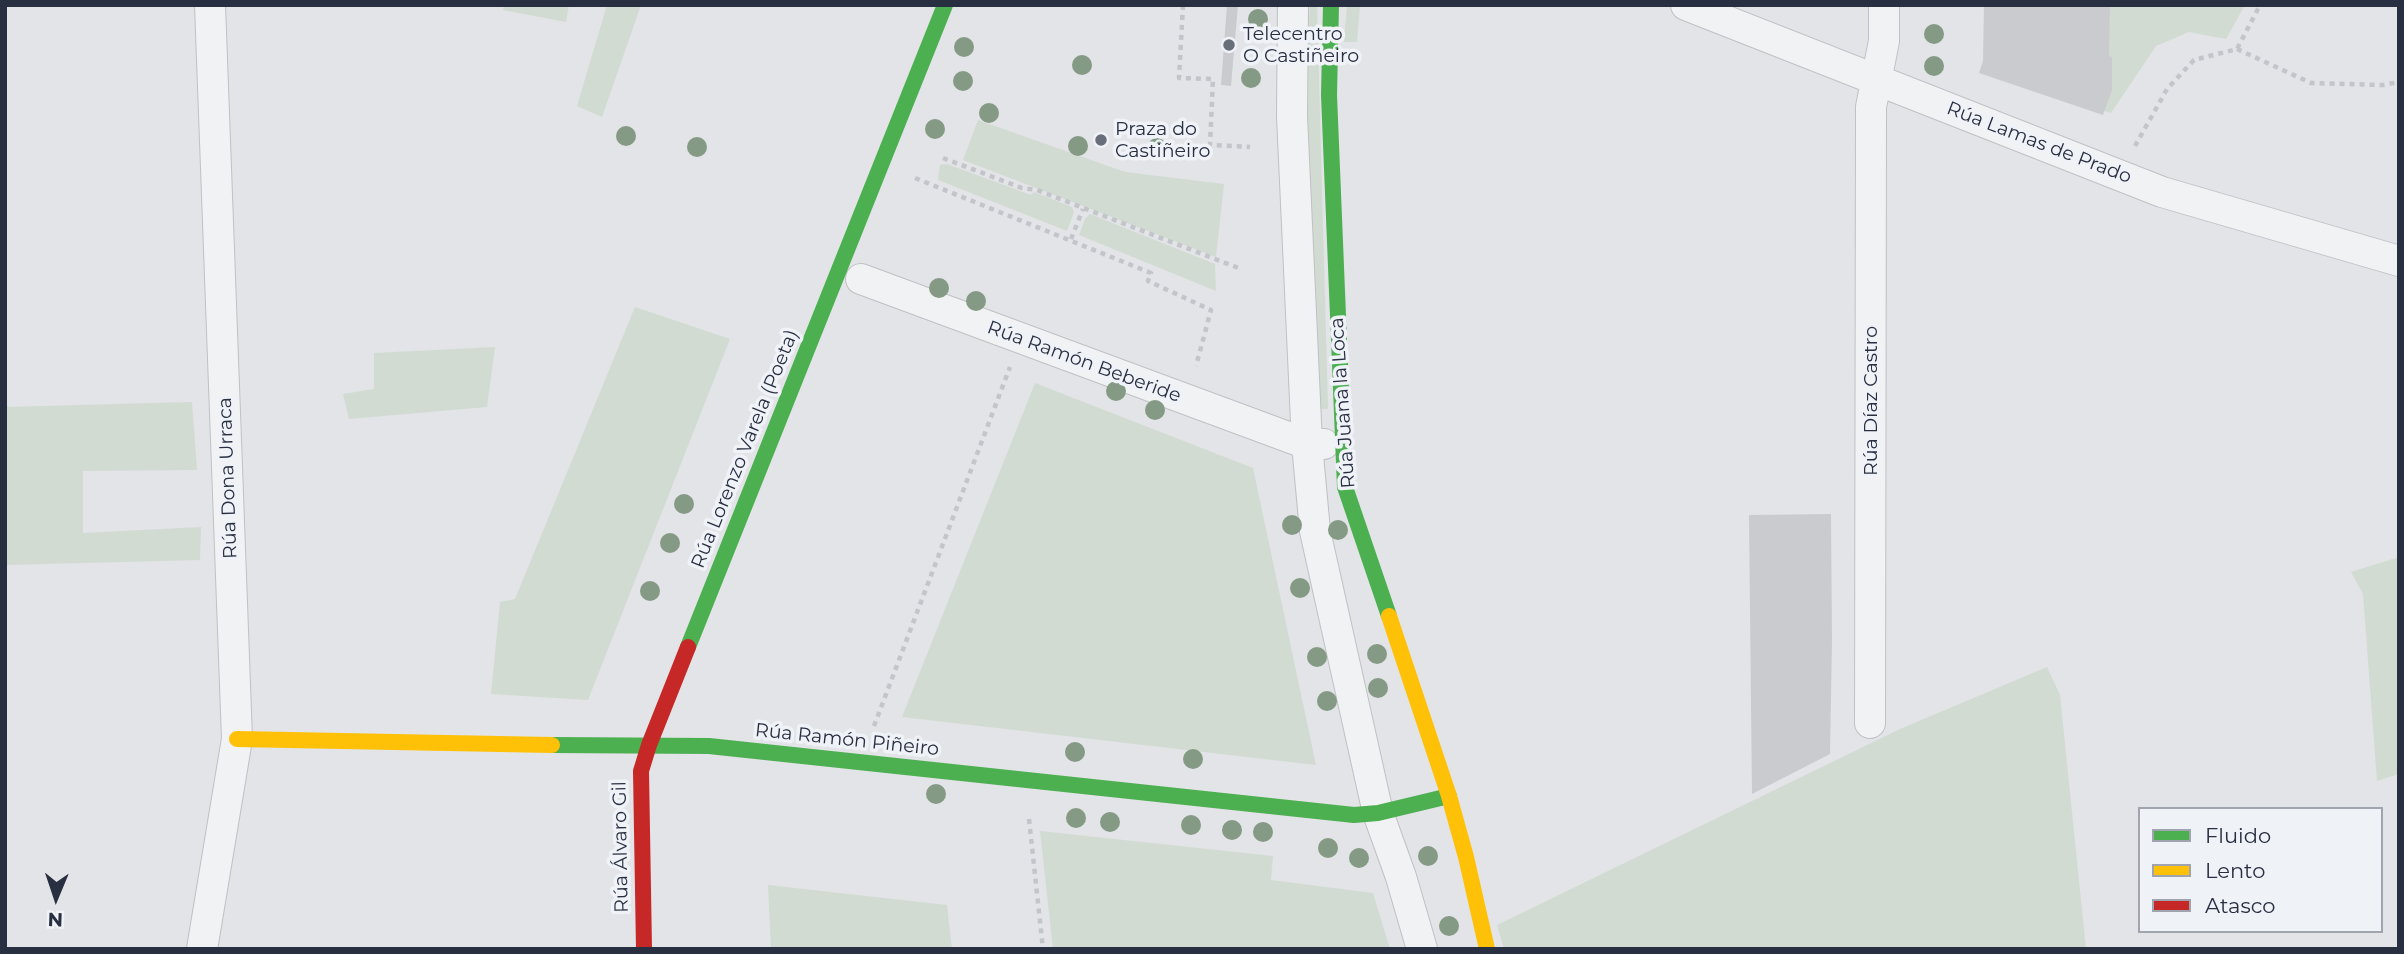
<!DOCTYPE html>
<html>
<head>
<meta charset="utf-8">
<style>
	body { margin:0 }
	#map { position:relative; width:2404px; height:954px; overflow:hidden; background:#e2e4e7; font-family:Montserrat,sans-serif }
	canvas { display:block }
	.frame { position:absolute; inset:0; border:7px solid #282f41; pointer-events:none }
	.legend { position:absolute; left:2138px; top:807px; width:245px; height:126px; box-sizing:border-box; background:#eff2f7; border:2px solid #9fa4ae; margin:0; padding:9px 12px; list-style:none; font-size:21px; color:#282f41 }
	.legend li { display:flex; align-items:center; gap:14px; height:35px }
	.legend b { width:35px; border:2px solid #9fa4ae }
	.north { position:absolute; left:21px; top:863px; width:70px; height:70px; -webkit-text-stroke:5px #eff2f7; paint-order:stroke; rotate:182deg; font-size:19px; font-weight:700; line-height:28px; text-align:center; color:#282f41 }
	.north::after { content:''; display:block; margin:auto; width:24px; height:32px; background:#282f41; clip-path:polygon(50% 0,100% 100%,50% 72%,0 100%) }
</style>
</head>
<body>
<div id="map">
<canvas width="2404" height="954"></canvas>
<div class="frame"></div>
<ul class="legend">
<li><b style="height:9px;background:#4caf50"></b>Fluido</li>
<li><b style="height:9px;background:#ffc107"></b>Lento</li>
<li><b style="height:9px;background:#c62828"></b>Atasco</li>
</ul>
<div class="north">N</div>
</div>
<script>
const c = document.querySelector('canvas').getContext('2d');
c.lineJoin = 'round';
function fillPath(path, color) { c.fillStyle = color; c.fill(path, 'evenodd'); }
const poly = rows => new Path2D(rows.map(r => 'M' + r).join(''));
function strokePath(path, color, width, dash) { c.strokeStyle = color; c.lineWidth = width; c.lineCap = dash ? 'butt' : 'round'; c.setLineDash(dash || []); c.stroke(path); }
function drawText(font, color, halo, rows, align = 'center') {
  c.font = font + ' Montserrat,sans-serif'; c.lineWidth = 7; c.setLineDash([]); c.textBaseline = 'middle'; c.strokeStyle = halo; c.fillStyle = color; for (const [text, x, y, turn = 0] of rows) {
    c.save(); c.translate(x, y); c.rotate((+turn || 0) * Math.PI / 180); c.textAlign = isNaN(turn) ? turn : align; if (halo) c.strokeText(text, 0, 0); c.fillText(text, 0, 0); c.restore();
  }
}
const green = poly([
	[504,5,569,5,566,22,503,10],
	[607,5,641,5,602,117,577,106],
	[1310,5,1317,5,1328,409,1320,409,1308,167,1305,63],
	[1347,5,1360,5,1357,42,1344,42],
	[2108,5,2245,5,2226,39,2189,32,2156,46,2111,113,2095,108],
	[978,120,1125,172,1224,184,1216,257,963,160],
	[947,164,1031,195,1034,192,1072,207,1074,212,1067,231,938,180,940,165],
	[1090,214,1215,264,1216,291,1079,235,1085,219],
	[635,307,730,339,588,700,491,694,500,602,515,599],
	[495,347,487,407,349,419,343,394,374,389,374,353],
	[1035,383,1253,468,1316,765,902,717],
	[192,402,197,470,83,471,83,533,201,527,200,560,5,565,5,407],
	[2399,557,2399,774,2377,781,2363,594,2351,572],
	[2047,667,2060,695,2086,949,1504,949,1497,925,1900,729],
	[1040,831,1273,856,1271,880,1373,893,1390,949,1053,949],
	[768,885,947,905,952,949,771,949]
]);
const building = poly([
	[1227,5,1238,5,1231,86,1221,85],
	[1984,5,2110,5,2109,51,2109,56,2112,57,2112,90,2103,115,1979,73,1983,61],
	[1831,514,1832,641,1830,754,1752,794,1749,515]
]);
const path = poly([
	[1183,5,1179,78,1213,79,1210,145,1250,147],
	[2237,49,2311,83,2383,85,2399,82],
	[2135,146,2167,89,2194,60,2237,49,2260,5],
	[943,158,1022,188,1037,190,1241,269],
	[915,178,1151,273,1148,281,1211,310,1196,366],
	[1071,239,1083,209],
	[874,726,1010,367],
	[1029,819,1043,949]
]);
const street = poly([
	[1293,5,1292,116,1307,444,1315,531,1378,813,1401,877,1422,949],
	[1686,5,2162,192,2399,261],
	[861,279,1307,444,1324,444],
	[1870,723,1871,107,1884,41,1884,5],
	[202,949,237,739,210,5]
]);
const fast = poly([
	[1331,5,1329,95,1345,487,1389,616],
	[688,647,945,5],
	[552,745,709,746,1354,815,1378,813,1449,796]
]);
const slow = poly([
	[1389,616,1449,796,1466,857,1487,949],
	[237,739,552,745]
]);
const jam = poly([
	[644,949,641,771,649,745,688,647]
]);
const trees = [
	[1258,19],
	[1934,34],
	[964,47],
	[1082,65],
	[1934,66],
	[1251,78],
	[963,81],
	[989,113],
	[935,129],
	[626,136],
	[1078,146],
	[697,147],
	[1157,148],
	[939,288],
	[976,301],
	[1116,391],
	[1155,410],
	[684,504],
	[1292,525],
	[1338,530],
	[670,543],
	[1300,588],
	[650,591],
	[1377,654],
	[1317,657],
	[1378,688],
	[1327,701],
	[1075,752],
	[1193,759],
	[936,794],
	[1076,818],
	[1110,822],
	[1191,825],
	[1232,830],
	[1263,832],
	[1328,848],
	[1428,856],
	[1359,858],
	[1449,926]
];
const markers = [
	[1229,45,7,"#696e7b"],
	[1101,140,7,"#696e7b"]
];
const poiNames = [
	["Telecentro",1243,34],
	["O Castiñeiro",1243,56],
	["Praza do",1115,129],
	["Castiñeiro",1115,151]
];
const streetNames = [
	["Rúa Lamas de Prado",2039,143,21],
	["Rúa Ramón Beberide",1084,362,20],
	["Rúa Díaz Castro",1871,401,-90],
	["Rúa Juana la Loca",1343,403,-94],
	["Rúa Lorenzo Varela (Poeta)",745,449,-68],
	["Rúa Dona Urraca",228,478,-92],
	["Rúa Ramón Piñeiro",847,740,6],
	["Rúa Álvaro Gil",621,847,-91]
];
fillPath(green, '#d2dbd2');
fillPath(building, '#c9cbcf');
strokePath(street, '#bfc1c5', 32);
strokePath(path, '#c3c5ca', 4.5, [5, 5]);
strokePath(street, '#f1f2f3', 30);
strokePath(fast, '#4caf50', 16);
strokePath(slow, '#ffc107', 16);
strokePath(jam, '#c62828', 16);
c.fillStyle = '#859a85';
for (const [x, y] of trees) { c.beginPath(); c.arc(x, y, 10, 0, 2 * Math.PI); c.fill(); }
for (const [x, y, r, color] of markers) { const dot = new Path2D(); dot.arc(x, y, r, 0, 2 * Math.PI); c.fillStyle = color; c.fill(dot); strokePath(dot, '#eff2f7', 2.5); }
drawText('19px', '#282f41', '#eff2f7', poiNames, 'left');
drawText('19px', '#282f41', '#eff2f7', streetNames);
</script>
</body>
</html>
